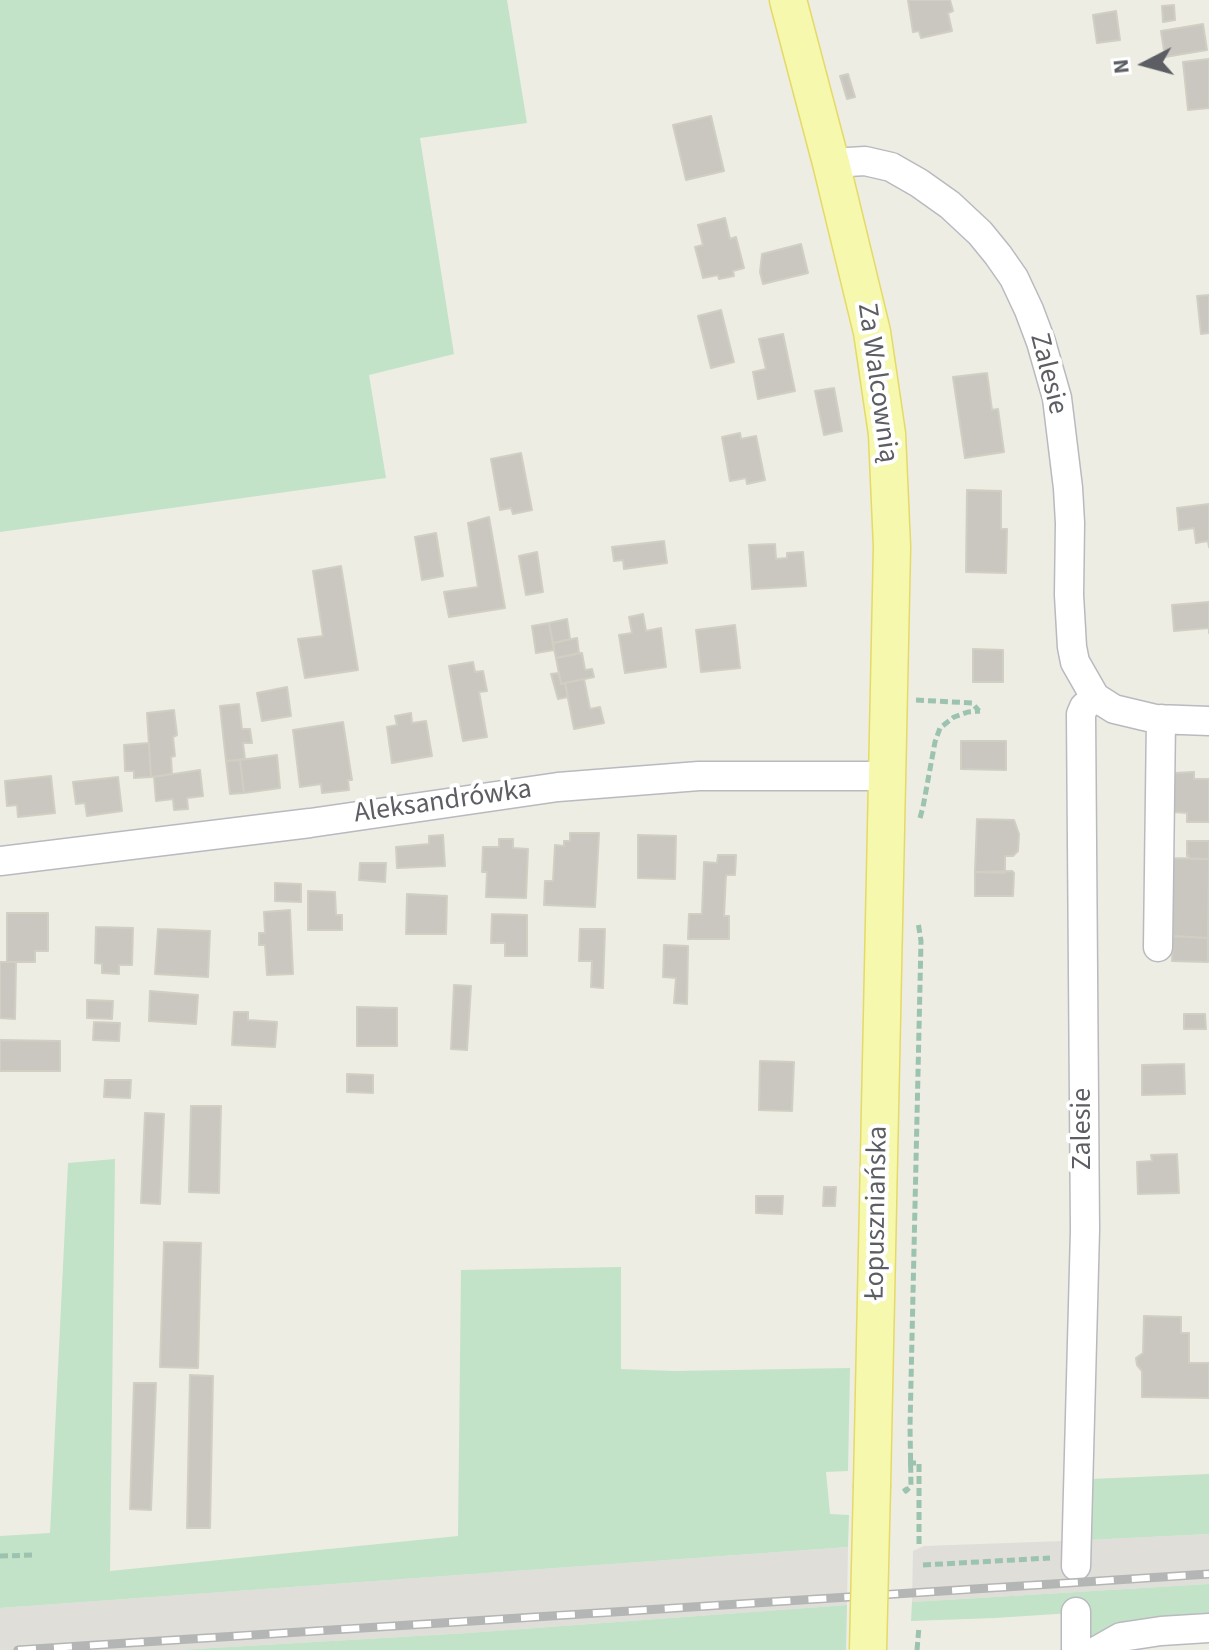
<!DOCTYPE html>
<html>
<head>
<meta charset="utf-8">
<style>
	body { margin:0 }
	#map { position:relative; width:1209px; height:1650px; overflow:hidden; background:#edede4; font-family:"Source Sans 3",sans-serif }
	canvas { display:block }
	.north { position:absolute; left:1105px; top:24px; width:80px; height:80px; -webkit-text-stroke:6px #fff; paint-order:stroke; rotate:264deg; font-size:22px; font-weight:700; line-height:32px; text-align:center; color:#5c5e63 }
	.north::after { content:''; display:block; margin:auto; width:28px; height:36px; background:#5c5e63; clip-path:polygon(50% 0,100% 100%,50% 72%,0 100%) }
</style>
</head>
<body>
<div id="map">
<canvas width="1209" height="1650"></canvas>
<div class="north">N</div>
</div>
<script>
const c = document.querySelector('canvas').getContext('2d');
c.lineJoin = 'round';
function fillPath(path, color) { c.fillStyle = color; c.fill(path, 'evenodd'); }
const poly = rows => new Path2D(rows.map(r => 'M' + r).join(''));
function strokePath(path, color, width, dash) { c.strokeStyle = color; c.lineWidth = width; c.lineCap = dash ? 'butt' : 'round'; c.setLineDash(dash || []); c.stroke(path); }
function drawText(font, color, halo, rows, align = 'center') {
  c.font = font + ' "Source Sans 3",sans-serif'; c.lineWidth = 8; c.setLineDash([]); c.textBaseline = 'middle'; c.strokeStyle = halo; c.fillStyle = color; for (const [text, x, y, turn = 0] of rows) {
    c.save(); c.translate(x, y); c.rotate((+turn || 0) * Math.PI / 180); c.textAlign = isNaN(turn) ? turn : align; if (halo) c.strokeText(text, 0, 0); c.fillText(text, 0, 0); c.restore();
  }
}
const industrial = poly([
	[1209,1534,1209,1584,912,1602,913,1551,924,1546,1063,1541,1062,1567,1087,1565,1088,1540],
	[848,1547,847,1605,468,1633,178,1650,0,1650,0,1608]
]);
const green = poly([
	[0,0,507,0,527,123,420,138,454,354,369,375,386,478,0,532],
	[115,1159,110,1571,458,1536,461,1270,621,1267,621,1369,674,1371,850,1368,848,1471,826,1472,830,1514,849,1515,848,1547,0,1608,0,1536,50,1533,68,1163],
	[1209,1474,1209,1534,1088,1540,1090,1479],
	[1209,1584,1209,1619,1093,1639,1088,1637,1087,1612,995,1618,911,1621,912,1602],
	[847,1605,846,1650,178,1650,468,1633]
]);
const building = poly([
	[908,0,950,0,953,11,948,13,952,31,921,38,919,31,913,32,908,0],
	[1174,5,1175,20,1163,22,1162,6,1174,5],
	[1116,11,1120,40,1097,43,1093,15,1116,11],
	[1203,24,1207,50,1165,57,1161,31,1203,24],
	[1209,59,1209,108,1188,110,1183,62,1209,59],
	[848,74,855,97,847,99,840,76,848,74],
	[711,116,724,171,686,180,673,125,711,116],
	[725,218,730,239,736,237,744,268,733,271,734,276,719,279,718,275,703,278,695,247,703,245,698,225,725,218],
	[801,244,808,273,763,284,760,272,762,254,801,244],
	[1209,295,1209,333,1201,334,1197,296,1209,295],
	[721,310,734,362,711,368,698,316,721,310],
	[783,334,795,391,758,399,753,372,766,369,759,339,783,334],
	[987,373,992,410,998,409,1004,452,965,458,953,377,987,373],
	[834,388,842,431,824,435,815,391,834,388],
	[740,433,741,439,756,436,765,480,747,484,746,478,730,481,722,437,740,433],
	[521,453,532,510,513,514,511,508,500,510,491,459,521,453],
	[967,490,1001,491,1001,529,1007,529,1006,573,966,572,967,490],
	[1209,504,1209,547,1208,541,1196,543,1194,528,1179,530,1177,508,1209,504],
	[489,517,505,608,449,617,444,592,478,587,468,523,489,517],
	[436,533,443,576,422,580,415,537,436,533],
	[664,541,667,563,624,569,623,560,614,561,612,547,664,541],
	[775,544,776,559,787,558,787,553,803,552,806,586,752,589,749,545,775,544],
	[537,552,543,592,526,595,519,556,537,552],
	[341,566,358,670,305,678,298,639,323,636,313,571,341,566],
	[1209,602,1209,633,1209,628,1174,631,1172,605,1209,602],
	[643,614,646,631,661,628,666,667,625,673,619,635,632,633,629,617,643,614],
	[567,619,570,639,553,643,549,623,567,619],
	[549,623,554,650,536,653,532,626,549,623],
	[735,625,740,668,701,672,696,630,735,625],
	[577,638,579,653,556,658,553,643,577,638],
	[973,649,1003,650,1003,682,973,682,973,649],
	[582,653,585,670,592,669,594,677,561,684,556,658,582,653],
	[473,662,475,672,483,671,487,691,479,692,487,737,463,741,449,666,473,662],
	[559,673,561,684,565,683,568,697,558,699,551,674,559,673],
	[584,679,590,709,600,707,604,723,574,729,565,683,584,679],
	[287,687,291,716,262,721,257,693,287,687],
	[239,704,242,729,250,729,252,743,243,743,245,759,226,761,220,706,239,704],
	[174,710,177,735,173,737,175,756,171,757,172,774,151,777,147,713,174,710],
	[411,713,412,723,426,721,432,756,392,763,387,727,397,725,395,716,411,713],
	[343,722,352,780,348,780,349,790,322,793,321,784,300,787,293,730,343,722],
	[961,741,1006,741,1006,770,961,769,961,741],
	[149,743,151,777,134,778,134,771,125,771,124,745,149,743],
	[277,755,280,788,244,793,240,760,277,755],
	[240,760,244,793,230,794,226,761,240,760],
	[200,770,203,796,187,798,188,809,174,810,173,799,156,801,154,777,200,770],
	[1194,772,1194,779,1209,779,1209,822,1187,822,1187,813,1173,812,1174,773,1194,772],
	[51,776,55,813,18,817,17,805,7,806,5,781,51,776],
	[118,777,122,811,87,816,85,803,76,804,73,782,118,777],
	[977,819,1014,820,1019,834,1018,851,1013,856,1005,856,1005,873,975,872,977,819],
	[570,833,599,833,595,907,544,905,545,881,553,881,555,845,564,846,564,841,570,841,570,833],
	[443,835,445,866,397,868,396,847,429,844,429,836,443,835],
	[638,835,676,836,675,879,638,878,638,835],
	[499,839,513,839,513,848,528,849,526,898,486,897,487,872,482,872,483,847,499,847,499,839],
	[1187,841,1209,841,1209,859,1189,859,1189,856,1187,856,1187,841],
	[718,855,736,855,735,875,726,875,724,916,729,916,729,939,688,939,689,914,702,914,704,862,717,863,718,855],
	[1173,858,1209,859,1208,938,1173,936,1173,915,1171,915,1173,858],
	[360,863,386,863,385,882,359,880,360,863],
	[1012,871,1014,873,1013,896,975,896,975,872,1012,871],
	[275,883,301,884,301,902,275,901,275,883],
	[308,891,335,892,336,915,342,915,342,930,308,930,308,891],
	[407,894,447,896,446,934,406,934,407,894],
	[290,910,293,974,267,975,265,945,259,945,259,933,265,933,264,912,290,910],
	[7,913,48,913,48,951,35,951,35,962,7,962,7,913],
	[492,914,527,915,527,956,505,956,505,943,491,943,492,914],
	[96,927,133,928,132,965,119,965,119,974,102,973,102,964,95,963,96,927],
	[158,929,210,931,208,977,155,974,158,929],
	[580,929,605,929,603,988,591,987,592,961,579,961,580,929],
	[1173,936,1208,938,1208,962,1172,961,1173,936],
	[664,945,688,946,687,1004,674,1003,676,978,663,977,664,945],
	[0,962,16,962,15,1019,0,1018,0,962],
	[454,985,471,986,467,1050,451,1049,454,985],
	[150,991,198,995,196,1024,149,1021,150,991],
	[87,1000,113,1001,112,1019,87,1018,87,1000],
	[357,1007,397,1008,397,1046,357,1046,357,1007],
	[234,1012,248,1012,248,1020,277,1022,275,1047,232,1045,234,1012],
	[1184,1014,1205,1014,1206,1029,1184,1029,1184,1014],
	[94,1022,120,1023,119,1041,93,1040,94,1022],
	[0,1040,60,1041,60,1071,0,1071,0,1040],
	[760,1061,794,1062,792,1111,759,1110,760,1061],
	[1184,1064,1185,1094,1142,1095,1142,1065,1184,1064],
	[347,1074,373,1075,373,1093,347,1092,347,1074],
	[105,1080,131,1080,130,1098,104,1097,105,1080],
	[191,1106,221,1106,219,1193,189,1192,191,1106],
	[145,1113,164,1114,160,1204,141,1203,145,1113],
	[1177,1154,1179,1193,1138,1194,1137,1162,1152,1161,1151,1155,1177,1154],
	[824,1187,836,1187,835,1206,823,1206,824,1187],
	[756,1196,783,1196,782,1214,756,1213,756,1196],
	[164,1242,201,1243,198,1368,160,1367,164,1242],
	[1144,1316,1181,1317,1181,1333,1189,1333,1189,1363,1209,1363,1209,1398,1142,1397,1142,1371,1137,1365,1136,1358,1143,1353,1144,1316],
	[190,1375,213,1376,210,1528,187,1528,190,1375],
	[134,1383,156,1383,151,1510,130,1509,134,1383]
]);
const path = poly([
	[916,700,972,703,979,711],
	[920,818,923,807,935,742,940,728,954,717,968,712,980,711],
	[908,1463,919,1463,919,1546],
	[904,1488,906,1491,911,1486,910,1426,921,941,918,922],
	[0,1556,34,1555],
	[923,1565,1050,1558],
	[917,1650,919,1627]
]);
const minor = poly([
	[831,163,865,161,891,167,919,183,950,205,980,233,998,255,1014,278,1029,310,1041,342,1057,398,1068,488,1070,523,1069,595,1072,647,1075,662,1095,697,1114,709,1156,719,1209,721],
	[0,861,310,823,558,787,699,776,888,776],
	[1158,947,1161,719],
	[1076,1566,1085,1230,1081,714,1084,707,1095,697],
	[1076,1650,1076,1612],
	[1098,1650,1121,1637,1161,1631,1209,1628]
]);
const major = poly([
	[788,0,831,163,872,332,887,434,892,547,872,1485]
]);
const rail = poly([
	[18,1650,1209,1574]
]);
const majorBridge = poly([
	[868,1650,872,1485]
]);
const streetNames = [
	["Zalesie",1047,374,76],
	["Za Walcownią",876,383,82],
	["Aleksandrówka",443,803,-8],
	["Zalesie",1084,1129,-90],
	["Łopuszniańska",878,1213,-89]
];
fillPath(industrial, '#dfded8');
fillPath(green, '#c2e3c8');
fillPath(building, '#c9c7c0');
strokePath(building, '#d1cfc3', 2);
strokePath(minor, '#b9babf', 31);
strokePath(major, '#e5da65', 39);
strokePath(path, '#9cc3af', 5, [8, 4]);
strokePath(minor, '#fff', 28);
strokePath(major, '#f6f8ae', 36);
strokePath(rail, '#b4b5b5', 9);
strokePath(rail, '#fff', 6, [18]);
strokePath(majorBridge, '#e5da65', 39, []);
strokePath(majorBridge, '#f6f8ae', 36);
drawText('28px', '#5c5e63', '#fff', streetNames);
</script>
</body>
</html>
